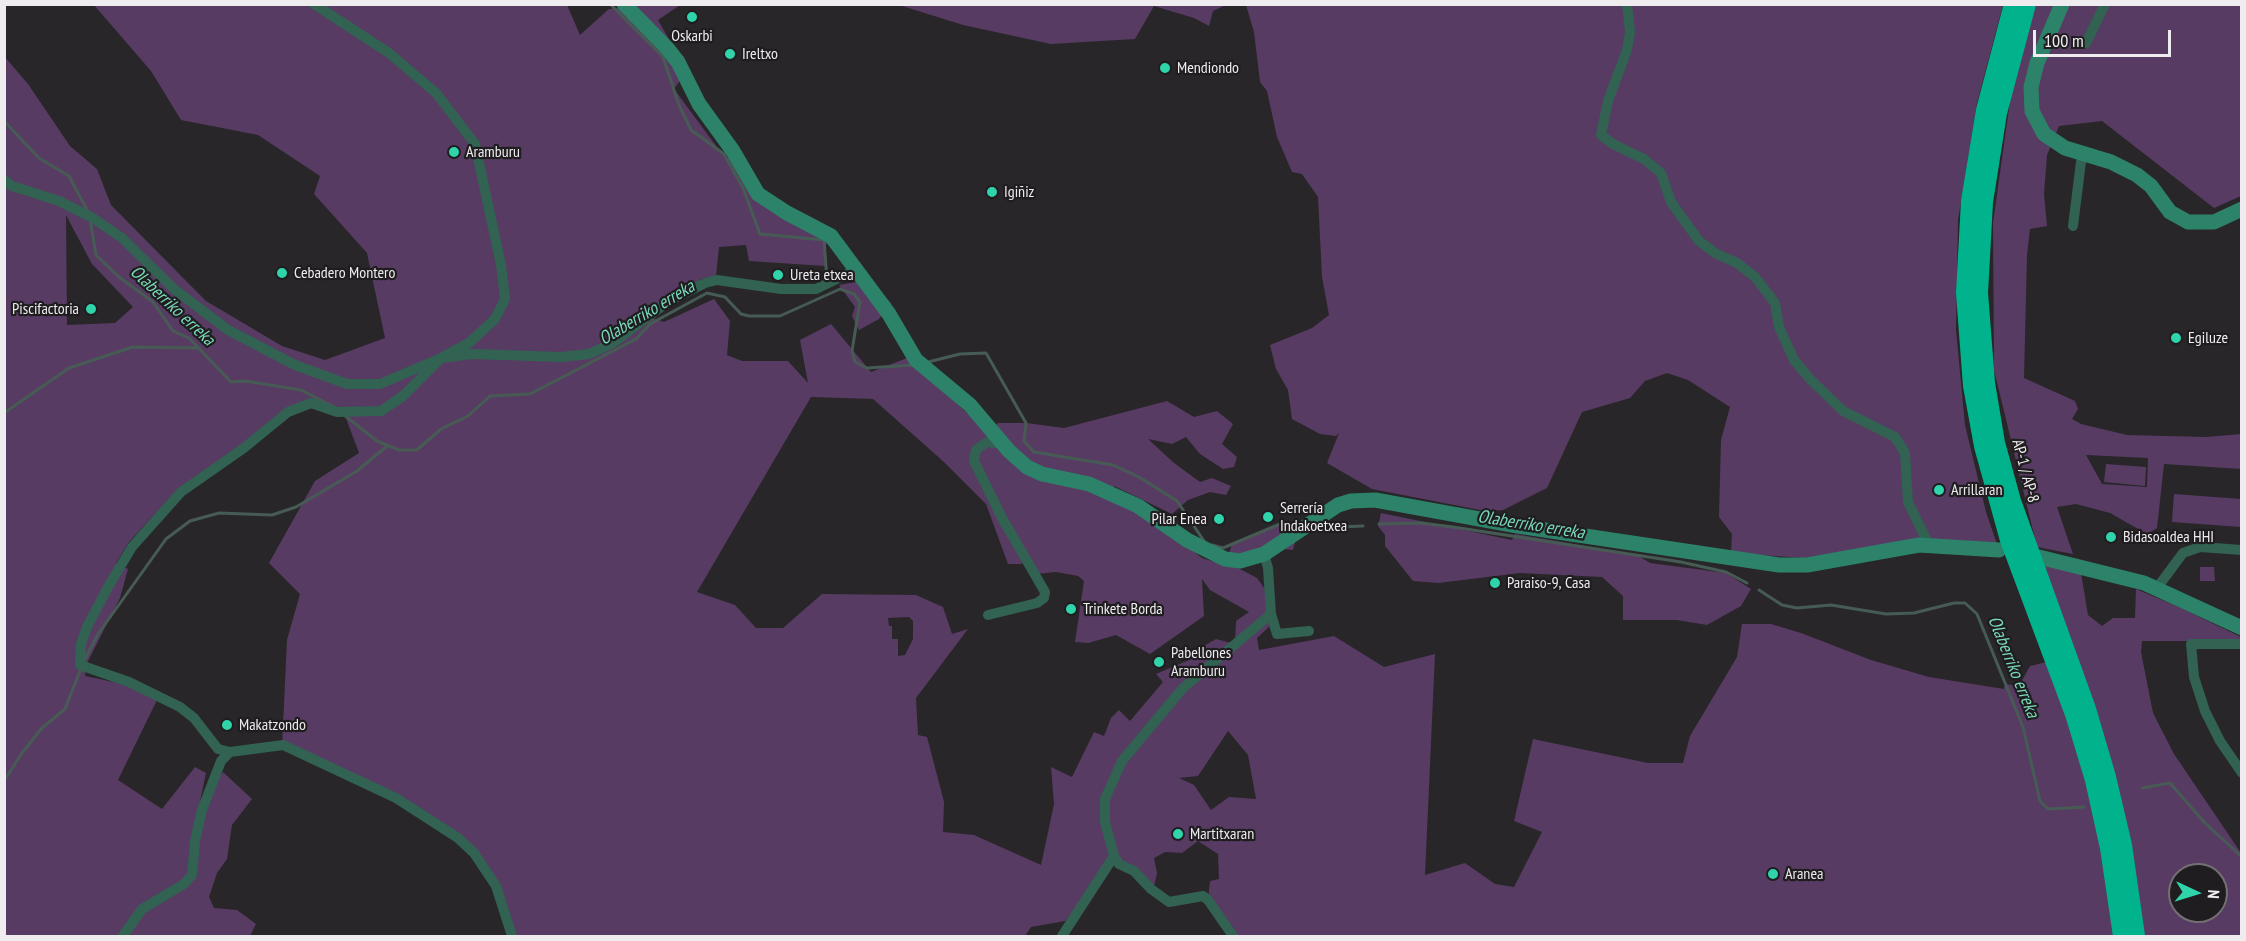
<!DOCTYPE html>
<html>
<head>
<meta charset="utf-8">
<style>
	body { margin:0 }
	#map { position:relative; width:2246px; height:941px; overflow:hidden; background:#282629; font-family:"PT Sans Narrow",sans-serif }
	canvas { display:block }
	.frame { position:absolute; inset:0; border:6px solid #eeecee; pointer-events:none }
	.north { position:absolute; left:2168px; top:863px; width:60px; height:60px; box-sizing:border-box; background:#1f1d1f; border:2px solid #727072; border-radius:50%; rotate:94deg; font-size:16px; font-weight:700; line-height:24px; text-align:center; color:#eeecee }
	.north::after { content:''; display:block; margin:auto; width:21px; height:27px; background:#2fd4aa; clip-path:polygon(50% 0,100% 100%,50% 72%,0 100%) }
	.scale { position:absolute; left:2033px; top:30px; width:138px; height:27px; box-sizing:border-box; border:3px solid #eeecee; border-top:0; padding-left:8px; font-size:18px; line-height:21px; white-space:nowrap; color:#eeecee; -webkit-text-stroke:4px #1f1d1f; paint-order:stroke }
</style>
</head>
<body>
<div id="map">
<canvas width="2246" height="941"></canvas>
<div class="frame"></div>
<div class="north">N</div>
<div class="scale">100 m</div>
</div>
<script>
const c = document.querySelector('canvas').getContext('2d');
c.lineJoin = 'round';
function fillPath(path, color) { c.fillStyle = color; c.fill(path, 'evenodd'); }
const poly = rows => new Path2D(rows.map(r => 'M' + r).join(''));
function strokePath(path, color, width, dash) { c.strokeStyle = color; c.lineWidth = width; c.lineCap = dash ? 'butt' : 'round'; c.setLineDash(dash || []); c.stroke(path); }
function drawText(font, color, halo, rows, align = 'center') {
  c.font = font + ' "PT Sans Narrow",sans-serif'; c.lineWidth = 4.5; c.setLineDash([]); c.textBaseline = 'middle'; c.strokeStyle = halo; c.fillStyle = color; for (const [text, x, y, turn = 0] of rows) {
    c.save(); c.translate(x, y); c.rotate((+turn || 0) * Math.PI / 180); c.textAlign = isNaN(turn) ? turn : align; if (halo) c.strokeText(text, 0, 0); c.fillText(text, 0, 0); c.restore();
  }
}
const green = poly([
	[94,5,567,5,580,35,609,9,648,5,680,5,658,20,687,71,674,89,725,158,739,154,770,203,831,236,826,245,825,266,749,261,746,245,719,247,716,276,701,279,647,316,664,322,714,299,730,321,727,355,742,361,788,361,808,383,800,340,831,324,871,372,907,358,989,433,998,423,1026,423,1064,428,1167,401,1194,417,1217,411,1233,424,1222,444,1237,457,1234,467,1223,469,1200,454,1186,437,1172,444,1148,439,1174,463,1200,482,1212,478,1231,486,1226,495,1210,492,1188,500,1172,514,1114,486,1113,497,1175,536,1202,558,1225,565,1232,544,1278,525,1295,542,1293,550,1283,549,1253,565,1238,568,1257,578,1267,592,1271,625,1257,638,1259,650,1334,636,1384,667,1435,654,1425,875,1465,863,1495,884,1514,887,1542,832,1514,821,1533,739,1648,763,1683,763,1690,736,1737,657,1742,624,1771,624,1801,633,1871,660,1929,677,2004,689,2005,684,2019,686,2030,666,2055,660,2037,560,2080,567,2088,615,2102,626,2113,618,2135,618,2136,589,2181,608,2241,637,2241,641,2142,641,2141,652,2153,713,2174,754,2241,853,2241,936,1233,936,1208,900,1210,881,1219,879,1218,854,1198,841,1182,853,1165,852,1154,858,1157,873,1154,887,1112,855,1074,912,1065,921,1031,927,1025,936,514,936,502,901,474,853,396,798,282,747,287,640,300,594,269,563,315,481,359,453,344,413,311,401,178,489,129,542,116,563,128,569,120,598,86,665,85,676,128,685,157,700,118,780,162,809,195,767,206,773,194,830,194,872,201,825,213,783,223,772,252,799,232,825,227,859,217,873,209,897,214,908,237,910,256,924,250,936,5,936,4,56,28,84,70,146,97,169,111,205,206,301,282,346,325,360,385,338,367,253,314,194,320,176,258,135,181,120,151,71],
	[66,215,92,264,133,307,115,323,67,325],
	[811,397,873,399,944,462,986,504,1008,564,1021,564,1029,557,1036,574,1056,572,1078,576,1084,581,1075,642,1088,643,1116,635,1150,654,1204,616,1202,579,1210,590,1249,612,1236,621,1235,644,1216,639,1197,650,1189,660,1156,674,1163,682,1130,721,1119,710,1111,718,1104,736,1094,732,1072,777,1051,767,1054,804,1041,865,974,835,943,832,944,802,927,737,918,735,916,698,968,629,952,634,943,607,916,595,822,594,783,628,756,628,735,605,697,592],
	[909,617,913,621,913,639,905,655,898,656,898,639,892,639,892,626,889,626,888,618],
	[1228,731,1248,755,1256,799,1229,797,1211,810,1194,785,1179,778,1198,776],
	[2180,875,2216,875,2216,911,2180,911],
	[899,5,1226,5,1213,11,1209,26,1194,18,1154,6,1135,39,1051,44,963,25],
	[1246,5,2003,5,1977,103,1958,220,1956,330,1965,425,1986,512,1999,550,1916,539,1804,558,1731,553,1732,534,1719,517,1721,440,1730,407,1688,380,1667,373,1645,381,1630,398,1582,412,1547,488,1503,510,1485,511,1372,489,1327,463,1339,433,1336,436,1320,434,1292,419,1288,390,1276,369,1270,345,1312,328,1329,315,1322,277,1318,197,1302,174,1292,172,1277,137,1267,91,1260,82,1254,32],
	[2034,5,2241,5,2241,196,2214,208,2102,121,2059,126,2047,155,2044,194,2047,226,2030,229,2027,255,2024,378,2075,401,2078,409,2072,419,2081,424,2127,435,2206,437,2241,434,2241,469,2164,464,2157,528,2147,534,2110,513,2076,504,2057,507,2073,554,2037,547,1994,370,1993,223,2011,94],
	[2086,455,2148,458,2147,487,2102,484],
	[867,280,891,303,879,319,859,330,852,316,855,307,839,285],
	[2106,464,2146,467,2145,486,2104,482],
	[2174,494,2241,499,2241,527,2172,522],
	[1381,513,1512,540,1515,534,1637,555,1650,563,1726,573,1751,589,1741,606,1707,625,1677,620,1623,620,1623,596,1602,577,1520,573,1438,583,1413,581,1385,546,1385,535,1378,526],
	[2200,567,2214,567,2215,581,2200,581]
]);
const stream = poly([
	[610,4,663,57,679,105,691,130,724,154,743,188,760,234,824,240,827,280],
	[4,121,39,158,69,176,87,210],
	[90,219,96,255,119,277,153,302,173,331,189,338,231,382,245,381,301,390,334,407],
	[928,362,960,354,986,353,1026,423,1024,441,1034,452,1113,465,1139,477,1177,501,1204,541],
	[4,413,69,368,133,347,198,348],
	[344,415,377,441,399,450,417,450,441,429,468,416,490,396,530,394,636,339,650,324,707,293,725,297,741,314,749,316,780,316,840,289,854,294,860,302,852,351,855,362,867,368,913,365],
	[1379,524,1421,523,1453,527,1681,562,1726,572,1747,583],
	[1312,528,1363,526],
	[1212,545,1223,548,1280,524,1296,526],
	[1759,590,1782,605,1797,608,1831,605,1886,614,1914,613,1954,603,1965,603,1977,614,2023,727,2040,801,2048,809,2084,807],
	[85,659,98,634,166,539,190,521,219,513,272,515,296,507,357,471,387,446],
	[4,781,22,753,42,728,65,709,80,671],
	[2142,788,2170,783,2205,823,2242,857]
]);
const street = poly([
	[314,4,389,53,436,93,475,144,501,265,505,299,495,319,469,343,441,358,403,396,381,411,337,412,311,403,288,412,244,448,181,492,132,547,108,587,87,627,81,644,80,665,129,682,180,707,194,718,218,749,230,752,283,745,396,798,458,838,474,853,496,886,512,936],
	[1627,4,1630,32,1627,50,1608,101,1601,135,1613,144,1644,159,1661,173,1671,202,1699,241,1715,253,1737,263,1755,277,1775,303,1779,327,1794,360,1810,379,1843,411,1895,437,1905,453,1908,502,1929,545],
	[2086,43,2105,4],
	[4,180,12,186,59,201,93,218,122,238,174,289,228,330,295,365,347,384,380,384,441,358,472,354,561,357,589,354,613,343,669,301,705,283,717,280,781,289,816,289,857,269],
	[2073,226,2082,154],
	[1264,554,1268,568,1271,614,1277,634,1309,631],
	[2157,588,2183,553,2200,547,2242,550],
	[988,615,1037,603,1044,598,1045,592,1002,518,974,461,976,450,987,442,1004,444],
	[2242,644,2191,644,2194,677,2205,711,2220,741,2242,773],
	[123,936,142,909,184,884,192,875,195,841,202,810,221,761,230,752],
	[1062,936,1114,856],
	[1233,936,1208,900,1203,896,1169,902,1151,889,1134,871,1119,864,1114,856,1105,822,1105,799,1122,761,1183,688,1271,614]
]);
const secondary = poly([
	[624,4,667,48,678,62,699,104,733,151,758,194,787,213,831,236,889,314,916,360,970,405,1009,451,1027,467,1042,474,1089,484,1138,506,1187,540,1225,559,1240,561,1264,554,1338,505,1351,501,1375,500,1518,526,1779,565,1807,565,1919,545,1999,550],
	[2062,4,2037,63,2031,87,2032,111,2044,134,2065,148,2111,162,2137,175,2151,186,2170,212,2188,222,2214,222,2242,209],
	[2039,557,2144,583,2242,628]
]);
const highway = poly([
	[2013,4,1985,110,1970,201,1965,293,1972,386,1983,446,2009,540,2074,714,2094,780,2109,848,2122,936],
	[2027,4,1998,113,1984,202,1979,293,1986,383,1996,443,2012,501,2087,709,2107,777,2123,845,2136,936]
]);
const markers = [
	[692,17,6,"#2fd4aa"],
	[730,54,6,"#2fd4aa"],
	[1165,68,6,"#2fd4aa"],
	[454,152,6,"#2fd4aa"],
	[992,192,6,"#2fd4aa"],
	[282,273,6,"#2fd4aa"],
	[778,275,6,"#2fd4aa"],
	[91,309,6,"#2fd4aa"],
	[2176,338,6,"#2fd4aa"],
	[1939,490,6,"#2fd4aa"],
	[1268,517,6,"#2fd4aa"],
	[1219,519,6,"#2fd4aa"],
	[2111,537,6,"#2fd4aa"],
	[1495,583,6,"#2fd4aa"],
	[1071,609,6,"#2fd4aa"],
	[1159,662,6,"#2fd4aa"],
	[227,725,6,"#2fd4aa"],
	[1178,834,6,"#2fd4aa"],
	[1773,874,6,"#2fd4aa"]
];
const poiNames = [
	["Oskarbi",692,36,"center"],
	["Ireltxo",742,54],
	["Mendiondo",1177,68],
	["Aramburu",466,152],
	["Igiñiz",1004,192],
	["Cebadero Montero",294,273],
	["Ureta etxea",790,275],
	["Piscifactoria",79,309,"right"],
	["Egiluze",2188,338],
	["Arrillaran",1951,490],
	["Serrería",1280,508],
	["Indakoetxea",1280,526],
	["Pilar Enea",1207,519,"right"],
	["Bidasoaldea HHI",2123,537],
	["Paraiso-9, Casa",1507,583],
	["Trinkete Borda",1083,609],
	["Pabellones",1171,653],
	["Aramburu",1171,671],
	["Makatzondo",239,725],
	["Martitxaran",1190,834],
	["Aranea",1785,874]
];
const streetNames = [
	["AP-1 / AP-8",2025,471,75]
];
const waterNames = [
	["Olaberriko erreka",172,306,43],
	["Olaberriko erreka",647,313,-31],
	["Olaberriko erreka",1531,525,9],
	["Olaberriko erreka",2013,667,68]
];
fillPath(green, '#583b63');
strokePath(stream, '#475b55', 3);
strokePath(street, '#316252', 10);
strokePath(secondary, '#2c836a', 15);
strokePath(highway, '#00b38d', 18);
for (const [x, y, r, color] of markers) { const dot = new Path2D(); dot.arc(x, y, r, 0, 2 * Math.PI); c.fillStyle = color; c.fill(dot); strokePath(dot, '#1f1d1f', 2); }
drawText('16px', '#eeecee', '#1f1d1f', poiNames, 'left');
drawText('16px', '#eeecee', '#1f1d1f', streetNames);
drawText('italic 18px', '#78daba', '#1f1d1f', waterNames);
</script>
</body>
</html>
